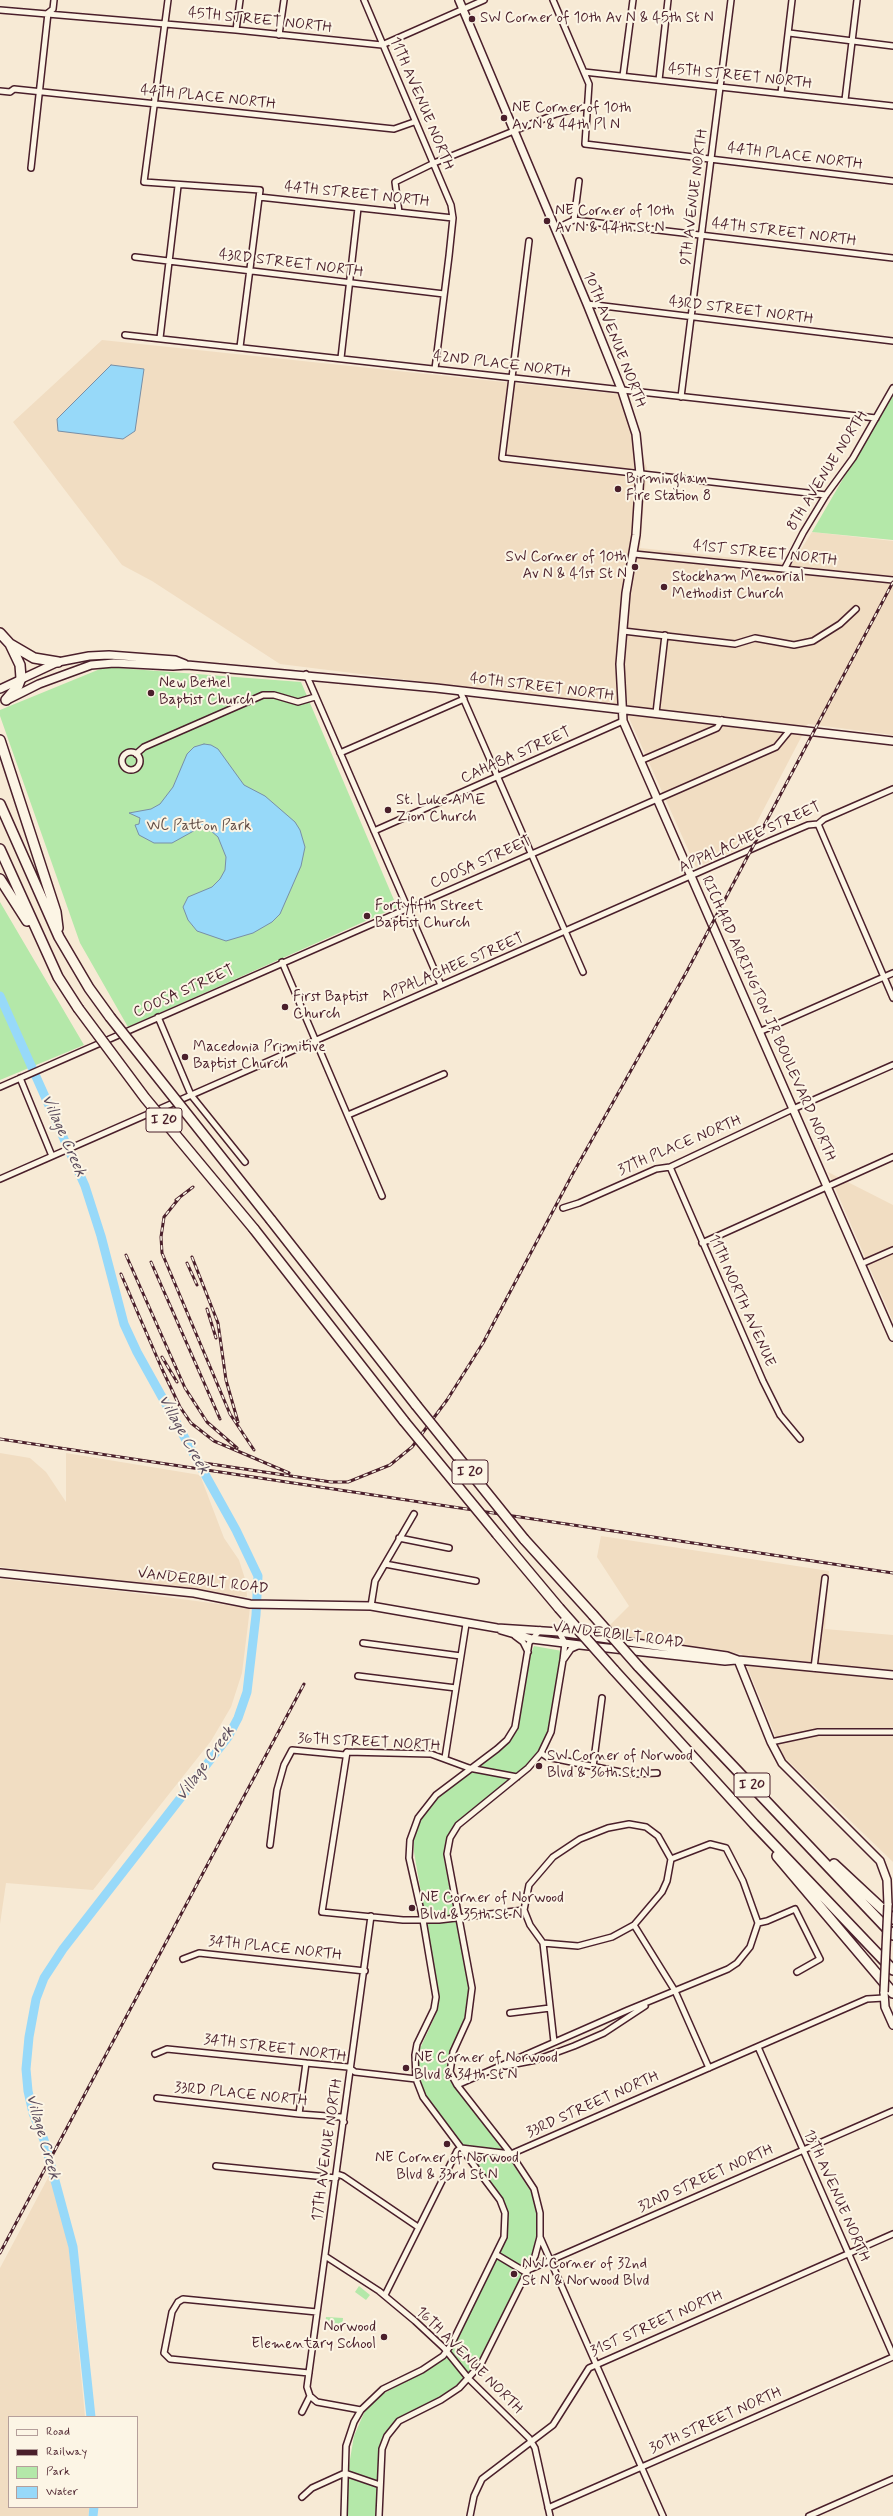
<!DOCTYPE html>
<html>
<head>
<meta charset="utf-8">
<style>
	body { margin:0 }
	#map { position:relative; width:893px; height:2516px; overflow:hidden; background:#f7ead5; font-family:Mynerve,sans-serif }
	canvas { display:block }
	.legend { position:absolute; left:8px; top:2416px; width:130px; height:92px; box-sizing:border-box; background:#fcf5e5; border:1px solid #b59f9b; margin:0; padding:5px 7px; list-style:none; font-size:12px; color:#4a1f2b }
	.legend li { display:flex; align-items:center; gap:8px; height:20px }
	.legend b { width:20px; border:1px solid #b59f9b }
</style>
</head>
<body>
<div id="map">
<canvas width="893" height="2516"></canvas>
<ul class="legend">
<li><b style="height:5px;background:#fcf5e5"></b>Road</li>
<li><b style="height:5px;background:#4a1f2b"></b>Railway</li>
<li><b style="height:11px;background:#b4e8a9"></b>Park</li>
<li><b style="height:11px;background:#97d9f9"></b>Water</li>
</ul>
</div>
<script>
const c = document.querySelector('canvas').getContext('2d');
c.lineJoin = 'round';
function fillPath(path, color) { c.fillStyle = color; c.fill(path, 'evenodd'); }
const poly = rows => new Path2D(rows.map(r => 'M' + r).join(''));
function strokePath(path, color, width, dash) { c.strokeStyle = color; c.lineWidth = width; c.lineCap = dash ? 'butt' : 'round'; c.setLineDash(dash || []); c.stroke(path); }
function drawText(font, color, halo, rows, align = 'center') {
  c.font = font + ' Mynerve,sans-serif'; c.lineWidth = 4; c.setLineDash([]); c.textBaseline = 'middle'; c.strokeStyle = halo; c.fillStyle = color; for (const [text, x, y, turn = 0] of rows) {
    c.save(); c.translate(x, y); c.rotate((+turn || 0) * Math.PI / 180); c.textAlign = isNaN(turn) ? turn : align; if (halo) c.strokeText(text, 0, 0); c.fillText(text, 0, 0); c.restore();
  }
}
const built = poly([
	[102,340,618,394,647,468,640,548,792,564,812,532,893,541,893,735,808,724,744,847,696,867,624,707,280,664,152,581,122,565,13,422],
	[828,1172,893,1205,893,1321,885,1303],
	[0,1453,30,1458,46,1472,66,1502,66,1453,200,1475,224,1538,239,1560,246,1582,247,1597,0,1567],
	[601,1536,829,1571,825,1629,893,1635,893,1862,784,1757,742,1654,622,1637,610,1625,629,1606,597,1557],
	[0,1579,127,1592,250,1608,242,1673,231,1707,211,1741,93,1890,6,1883,0,1924],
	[50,2174,69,2248,85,2417,9,2417,9,2507,90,2507,88,2516,0,2516,0,2268]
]);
const green = poly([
	[893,393,893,540,812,532],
	[105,667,301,682,397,907,128,1027,80,943,0,716,0,710],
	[0,902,84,1045,0,1080],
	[534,1646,562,1651,548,1731,538,1751,526,1766,455,1825,446,1839,444,1859,469,1990,466,2017,447,2064,449,2075,456,2089,509,2158,533,2195,538,2225,533,2254,480,2361,466,2378,438,2399,407,2413,394,2422,384,2437,379,2449,377,2516,347,2516,348,2471,354,2436,364,2413,375,2398,426,2371,451,2352,508,2236,506,2213,426,2096,419,2078,418,2053,436,2014,439,1997,414,1852,414,1839,421,1818,437,1796,508,1742,517,1729,529,1658],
	[359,2286,370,2295,366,2300,355,2292],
	[326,2317,343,2318,342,2328,325,2326]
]);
const water = poly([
	[111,365,144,369,135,431,123,439,58,431,57,419,111,365],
	[204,744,211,745,218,749,244,785,265,796,295,822,300,830,305,847,301,866,280,914,272,922,253,933,226,941,197,931,188,920,183,907,188,897,212,887,220,879,225,870,226,857,218,837,211,831,199,828,172,843,154,843,139,835,135,825,139,824,140,818,129,813,151,809,160,804,173,787,187,754,194,747,204,744]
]);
const river = poly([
	[0,996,85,1186,101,1236,124,1324,137,1352,236,1530,258,1576,256,1615,247,1692,238,1718,228,1737,63,1949,44,1978,36,1999,29,2037,26,2069,28,2091,33,2113,44,2140,73,2247,91,2417],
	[93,2516,94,2507]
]);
const street = poly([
	[168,0,144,182,260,190,240,347],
	[364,0,451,205,453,218,449,256,435,369],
	[553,0,589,84,585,144,893,181],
	[0,10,236,30,382,45,484,0],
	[236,30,240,0],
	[789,33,893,46],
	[279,35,284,0],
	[584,72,893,106],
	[623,76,633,0],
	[659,80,668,0],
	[0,91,10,92,14,89,394,129,414,122],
	[781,93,792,0],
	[845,100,857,0],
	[31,168,48,13,53,9,54,0],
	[259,197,453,218],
	[399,212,395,182,434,163,556,114,586,106],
	[574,220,579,181],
	[555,229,574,220,893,258],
	[529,241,502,458,826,495],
	[135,257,444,294],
	[587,304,893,341],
	[125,335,876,418],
	[160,338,178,186],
	[341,358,358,208],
	[681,397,731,0],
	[634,554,893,580],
	[785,568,803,533,826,495,853,458,893,388],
	[623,631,735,644,755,638,794,645,813,641,840,624,856,609],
	[306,674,441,985],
	[460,691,583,972],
	[656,713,665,635],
	'122 761a9 9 0 1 1 18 0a9 9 0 1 1-18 0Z',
	[340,753,464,699],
	[136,754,144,747,263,695,274,695,298,702,315,697],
	[640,761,717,728,722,720],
	[818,824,893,998],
	[374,831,623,721],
	[282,962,382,1196],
	[158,1017,191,1095,245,1162],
	[759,1032,893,973],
	[20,1078,52,1156],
	[0,1087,776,747,790,730],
	[348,1115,444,1074],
	[670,1167,763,1381,780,1415,800,1439],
	[0,1179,770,841,808,825,818,824,824,819,893,789],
	[563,1208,579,1203,656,1169,670,1167,793,1109,893,1065],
	[702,1243,893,1157],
	[861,1264,893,1250],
	[399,1538,449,1548],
	[385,1564,476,1581],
	[371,1606,375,1581,414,1514],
	[515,1636,523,1642,528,1652],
	[363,1643,461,1656],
	[564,1659,571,1649,580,1645],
	[814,1668,825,1578],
	[358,1676,456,1688],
	[771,1742,818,1732,893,1732],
	[347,1752,322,1912,403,1920,439,1920,524,1910],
	[541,1753,547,1757,630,1774,657,1773],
	[445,1758,466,1624],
	[593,1767,602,1698],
	[629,1824,646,1827,658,1836,671,1859,667,1881,662,1892,634,1925,612,1937,578,1946,543,1943,530,1925,524,1910,529,1885,553,1857,580,1839,608,1828,629,1824],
	[270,1845,277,1790,284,1765,292,1750,345,1755,347,1752,431,1754,469,1768,517,1777],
	[671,1859,710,1844,726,1848,743,1881,758,1923],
	[758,1923,767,1921,795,1909,820,1959,797,1972],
	[634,1925,675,1991,709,2068],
	[543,1943,554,2042],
	[183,1959,199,1953,365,1971],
	[510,2013,550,2008],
	[758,2047,893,2355],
	[155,2054,167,2049,306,2063,348,2067,355,2072,416,2079],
	[505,2066,536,2060,574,2046,604,2033,645,2006],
	[457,2085,628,2010,728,1969,737,1963,750,1947,758,1923],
	[157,2098,299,2114,341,2117,344,2122],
	[299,2114,306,2063],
	[216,2166,336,2178],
	[337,2174,343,2176,418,2227],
	[540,2237,663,2516],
	[497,2255,527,2273],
	[325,2256,379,2291,415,2321,444,2348,469,2379,529,2438,535,2448,550,2516],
	[528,2270,893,2111],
	[385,2295,457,2151,461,2148,511,2154,867,1999,884,1998],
	[309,2373,170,2359,164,2353,172,2312,178,2302,183,2299,317,2312],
	[361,2410,317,2402,310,2396,307,2387,371,1916],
	[302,2412,310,2396],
	[302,2497,312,2488,345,2473,380,2485],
	[548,2508,893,2357],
	[344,2516,346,2446,354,2422,361,2410,383,2389,422,2370,443,2356,451,2345,504,2237,505,2213,500,2200,423,2097,416,2079,415,2055,417,2044,434,2009,436,1997,423,1920,409,1858,410,1840,418,1818,436,1795,497,1749,507,1740,515,1727,529,1643,540,1630],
	[379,2516,382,2449,387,2436,399,2421,441,2400,459,2388,481,2364,535,2256,540,2237,540,2213,534,2189,511,2154,457,2085,450,2072,453,2052,468,2019,472,1988,447,1854,450,1838,458,1825,528,1768,541,1753,551,1732,563,1660,565,1643,559,1632],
	[470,2516,474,2496,482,2479,553,2425,589,2368,893,2234],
	[809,2516,893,2479]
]);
const secondary = poly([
	[459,0,587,304,622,391,636,434,640,474,636,535,626,593,620,664,623,721,893,1337],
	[0,689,58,662,89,656,109,655,175,660,185,664],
	[7,700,39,684,91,665,114,663,173,666,187,665,436,688,893,741],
	[0,1573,194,1593,250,1604,371,1606,497,1628,559,1632,727,1656,738,1660,893,1675],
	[501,1630,532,1639,580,1645,725,1661,736,1660],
	[738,1660,771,1742,782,1763,880,1861,887,1880,888,1905],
	[884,1992,885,2007,893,2025]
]);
const highway = poly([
	[0,633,10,644,34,658,58,662],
	[6,700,18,686,21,678,20,665,10,644],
	[0,740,56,912,58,928],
	[0,804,59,937,89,988,110,1017],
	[0,849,58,977,78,1008],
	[0,879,27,921],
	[271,1220,416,1405],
	[254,1229,404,1421],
	[497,1534,559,1608],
	[524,1539,593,1615],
	[638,1666,893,1935],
	[614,1670,754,1824,893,1970],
	[777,1856,893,1993],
	[834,1864,893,1919]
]);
const rail = poly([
	[180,1197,164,1217,161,1237,162,1253,230,1414,254,1450],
	[176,1200,193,1187],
	[126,1255,185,1388,207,1422,237,1448],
	[192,1257,218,1323,226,1380,238,1422],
	[151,1262,220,1419],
	[187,1263,197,1285],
	[121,1274,162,1369,180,1407,191,1423,214,1441,289,1473],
	[207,1309,216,1338],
	[162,1357,177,1382],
	[0,1439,893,1573],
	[204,1463,331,1482,348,1482,390,1465,412,1447,447,1400,483,1343,572,1175,687,971,893,582],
	[0,2253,304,1684]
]);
const secondaryBridge = poly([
	[884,1992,888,1905]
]);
const highwayBridge = poly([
	[78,1008,145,1098,254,1229],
	[110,1017,271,1220],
	[416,1405,524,1539],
	[404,1421,497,1534],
	[559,1608,614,1670],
	[593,1615,638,1666]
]);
const markers = [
	[472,19,4,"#4a1f2b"],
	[504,118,4,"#4a1f2b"],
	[547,221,4,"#4a1f2b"],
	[618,489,4,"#4a1f2b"],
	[635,567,4,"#4a1f2b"],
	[664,587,4,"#4a1f2b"],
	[151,693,4,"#4a1f2b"],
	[388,810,4,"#4a1f2b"],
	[367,916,4,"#4a1f2b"],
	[285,1007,4,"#4a1f2b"],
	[185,1057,4,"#4a1f2b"],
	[539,1766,4,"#4a1f2b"],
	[412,1908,4,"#4a1f2b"],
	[406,2068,4,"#4a1f2b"],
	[447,2144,4,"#4a1f2b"],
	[514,2274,4,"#4a1f2b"],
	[384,2337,4,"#4a1f2b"]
];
const shields = [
	[164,1120,36],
	[470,1472,36],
	[752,1785,36]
];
const shieldNames = [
	["I 20",164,1120],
	["I 20",470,1472],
	["I 20",752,1785]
];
const poiNames = [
	["SW Corner of 10th Av N & 45th St N",480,19],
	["NE Corner of 10th",512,109],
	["Av N & 44th Pl N",512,126],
	["NE Corner of 10th",555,212],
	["Av N & 44th St N",555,229],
	["Birmingham",626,480],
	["Fire Station 8",626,497],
	["SW Corner of 10th",627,558,"right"],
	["Av N & 41st St N",627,575,"right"],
	["Stockham Memorial",672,578],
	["Methodist Church",672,595],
	["New Bethel",159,684],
	["Baptist Church",159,701],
	["St. Luke AME",396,801],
	["Zion Church",396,818],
	["Fortyfifth Street",375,907],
	["Baptist Church",375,924],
	["First Baptist",293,998],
	["Church",293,1015],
	["Macedonia Primitive",193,1048],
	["Baptist Church",193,1065],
	["SW Corner of Norwood",547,1757],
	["Blvd & 36th St N",547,1774],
	["NE Corner of Norwood",420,1899],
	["Blvd & 35th St N",420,1916],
	["NE Corner of Norwood",414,2059],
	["Blvd & 34th St N",414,2076],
	["NE Corner of Norwood",447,2159,"center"],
	["Blvd & 33rd St N",447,2176,"center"],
	["NW Corner of 32nd",522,2265],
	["St N & Norwood Blvd",522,2282],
	["Norwood",376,2328,"right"],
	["Elementary School",376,2345,"right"]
];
const streetNames = [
	["45TH STREET NORTH",260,21,6],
	["45TH STREET NORTH",740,77,6],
	["44TH PLACE NORTH",208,98,6],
	["11TH AVENUE NORTH",421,104,67],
	["44TH PLACE NORTH",795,157,7],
	["44TH STREET NORTH",357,195,6],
	["9TH AVENUE NORTH",695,197,-83],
	["44TH STREET NORTH",784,233,7],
	["43RD STREET NORTH",291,264,7],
	["43RD STREET NORTH",741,311,7],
	["10TH AVENUE NORTH",614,340,68],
	["42ND PLACE NORTH",502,365,7],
	["8TH AVENUE NORTH",828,471,-58],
	["41ST STREET NORTH",765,554,6],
	["40TH STREET NORTH",542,688,7],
	["CAHABA STREET",516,756,-24],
	["APPALACHEE STREET",750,838,-24],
	["COOSA STREET",481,863,-24],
	["APPALACHEE STREET",453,968,-23],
	["COOSA STREET",184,992,-24],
	["RICHARD ARRINGTON JR BOULEVARD NORTH",768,1019,66],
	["37TH PLACE NORTH",680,1146,-23],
	["11TH NORTH AVENUE",741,1301,66],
	["VANDERBILT ROAD",203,1582,7],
	["VANDERBILT ROAD",618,1636,7],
	["36TH STREET NORTH",369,1743,3],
	["34TH PLACE NORTH",275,1949,6],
	["34TH STREET NORTH",275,2049,7],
	["33RD PLACE NORTH",241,2095,6],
	["33RD STREET NORTH",593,2105,-24],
	["17TH AVENUE NORTH",328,2150,-82],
	["32ND STREET NORTH",706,2179,-24],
	["13TH AVENUE NORTH",836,2196,66],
	["31ST STREET NORTH",657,2324,-24],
	["16TH AVENUE NORTH",469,2361,45],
	["30TH STREET NORTH",716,2421,-24]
];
const parkNames = [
	["WC Patton Park",199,827]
];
const waterNames = [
	["Village Creek",63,1136,66],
	["Village Creek",183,1435,61],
	["Village Creek",206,1764,-54],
	["Village Creek",42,2137,74]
];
fillPath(built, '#f1ddc2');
fillPath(green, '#b4e8a9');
fillPath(water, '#97d9f9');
strokePath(water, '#788fa7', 1);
strokePath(river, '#97d9f9', 9);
strokePath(street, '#4a1f2b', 8);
strokePath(secondary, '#4a1f2b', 10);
strokePath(highway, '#4a1f2b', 12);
strokePath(street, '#fcf5e5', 5);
strokePath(secondary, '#fcf5e5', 7);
strokePath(highway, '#fcf5e5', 9);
strokePath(rail, '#4a1f2b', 3);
strokePath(rail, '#fcf5e5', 1.5, [4.5]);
strokePath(secondaryBridge, '#4a1f2b', 10, []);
strokePath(highwayBridge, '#4a1f2b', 12, []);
strokePath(secondaryBridge, '#fcf5e5', 7);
strokePath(highwayBridge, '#fcf5e5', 9);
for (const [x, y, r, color] of markers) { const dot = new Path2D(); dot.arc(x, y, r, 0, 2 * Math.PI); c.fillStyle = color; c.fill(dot); strokePath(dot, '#fcf5e5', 1.5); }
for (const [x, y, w] of shields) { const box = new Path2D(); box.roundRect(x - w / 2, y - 12, w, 24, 3); c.fillStyle = '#fcf5e5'; c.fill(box); strokePath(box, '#4a1f2b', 1); }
drawText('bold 14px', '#4a1f2b', null, shieldNames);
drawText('15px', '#4a1f2b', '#fcf5e5', poiNames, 'left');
drawText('15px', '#4a1f2b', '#fcf5e5', streetNames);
drawText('15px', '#64514a', '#fcf5e5', parkNames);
drawText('italic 16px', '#5d4e5e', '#fcf5e5', waterNames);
</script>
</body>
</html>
